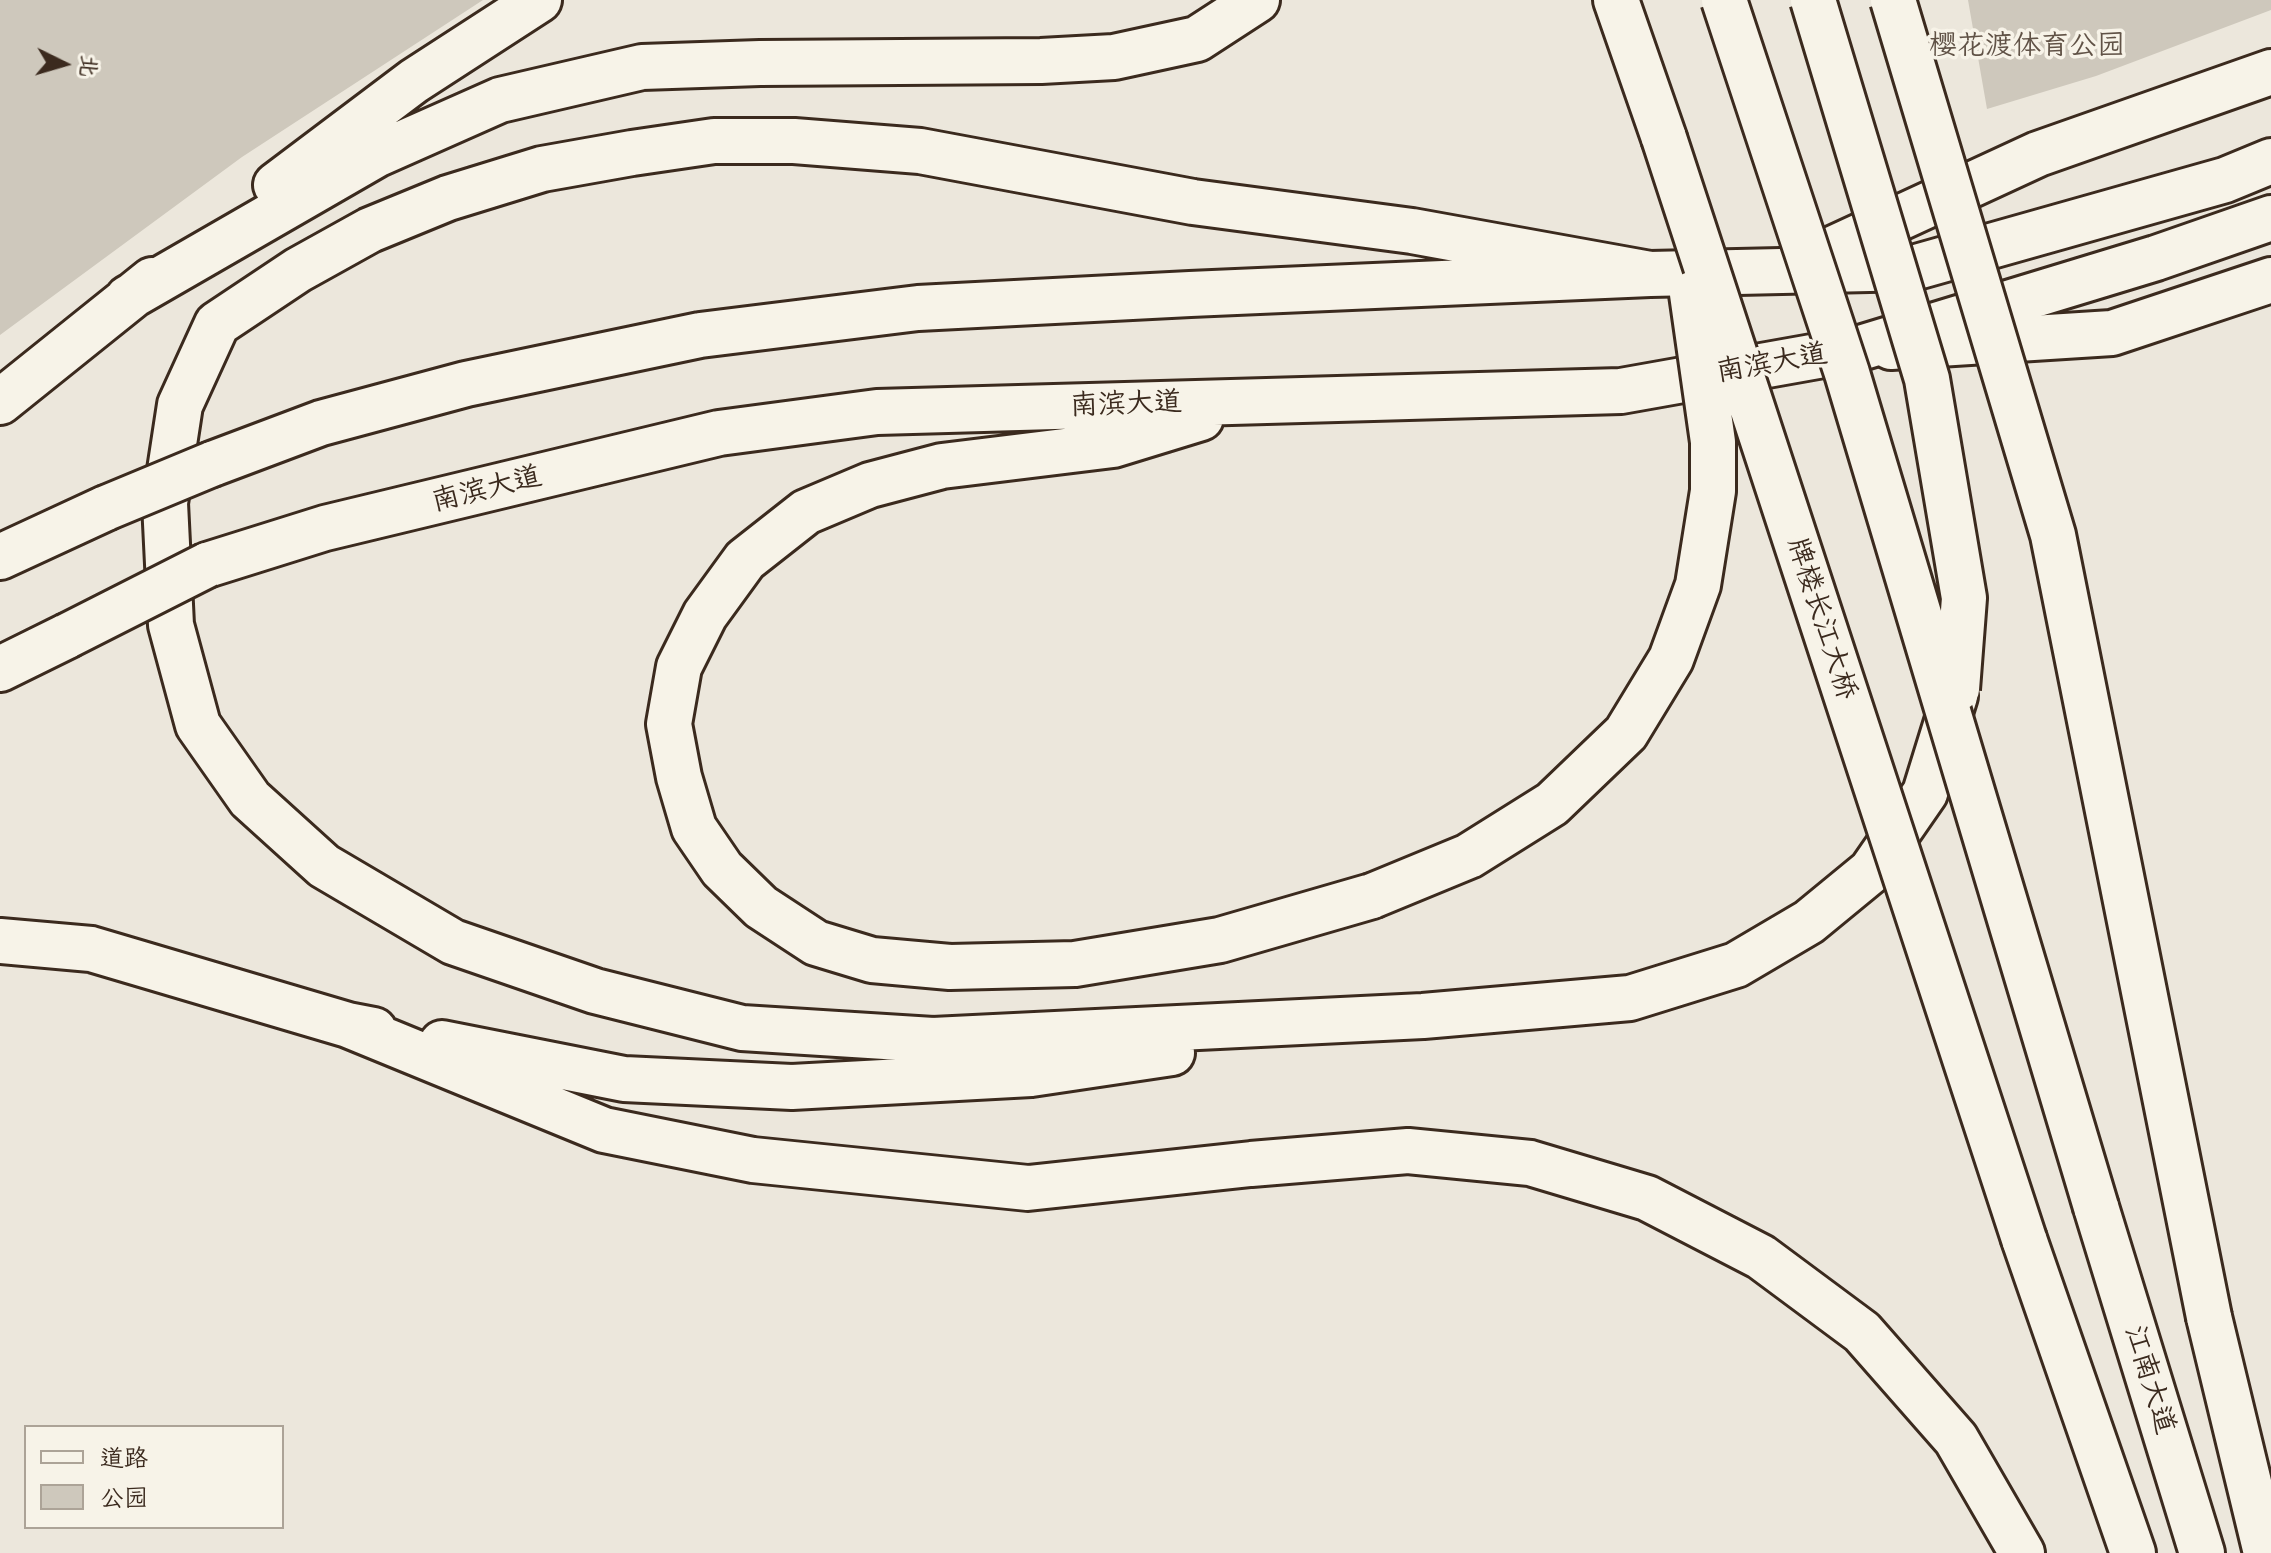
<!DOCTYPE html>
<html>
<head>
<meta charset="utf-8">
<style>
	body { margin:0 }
	#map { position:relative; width:2271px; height:1553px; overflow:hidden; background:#ece7dc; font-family:"Balsamiq Sans","LXGW WenKai TC",sans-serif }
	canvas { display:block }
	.legend { position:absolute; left:24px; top:1425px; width:260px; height:104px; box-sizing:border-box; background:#f7f3e8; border:2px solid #aca397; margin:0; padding:10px 14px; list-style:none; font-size:24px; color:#3b2a1e }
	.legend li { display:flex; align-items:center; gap:16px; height:40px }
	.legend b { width:40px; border:2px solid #aca397 }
	.north { position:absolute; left:24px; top:24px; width:80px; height:80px; -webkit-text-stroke:6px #f7f3e8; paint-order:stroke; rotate:95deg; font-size:22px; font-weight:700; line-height:32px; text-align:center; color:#3b2a1e }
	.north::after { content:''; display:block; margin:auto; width:28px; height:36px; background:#3b2a1e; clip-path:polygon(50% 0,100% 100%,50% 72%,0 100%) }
</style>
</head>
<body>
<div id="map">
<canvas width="2271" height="1553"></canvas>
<ul class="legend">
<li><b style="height:10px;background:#f7f3e8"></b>道路</li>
<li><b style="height:22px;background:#cec8bc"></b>公园</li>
</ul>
<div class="north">北</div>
</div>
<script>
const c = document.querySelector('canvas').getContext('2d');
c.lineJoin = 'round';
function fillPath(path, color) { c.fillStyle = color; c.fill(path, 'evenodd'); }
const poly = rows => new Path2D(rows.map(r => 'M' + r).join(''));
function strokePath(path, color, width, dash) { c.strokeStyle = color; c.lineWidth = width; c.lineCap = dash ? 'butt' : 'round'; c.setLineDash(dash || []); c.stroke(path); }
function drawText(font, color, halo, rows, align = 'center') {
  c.font = font + ' "Balsamiq Sans","LXGW WenKai TC",sans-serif'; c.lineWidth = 7; c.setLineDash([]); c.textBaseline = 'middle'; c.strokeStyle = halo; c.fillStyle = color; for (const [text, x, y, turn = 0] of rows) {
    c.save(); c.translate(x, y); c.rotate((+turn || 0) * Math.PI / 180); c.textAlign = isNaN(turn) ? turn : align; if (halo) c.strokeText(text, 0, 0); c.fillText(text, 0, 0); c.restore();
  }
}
const green = poly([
	[0,0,483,0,242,157,0,335],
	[1968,0,2271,0,2271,10,2096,76,1987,109]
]);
const minor = poly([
	[1787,270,2038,154,2271,72],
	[1891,347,2112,333,2271,280]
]);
const major = poly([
	[1616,0,1664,138],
	[276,185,414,81,539,0],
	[1650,274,1412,231,1193,202,920,151,794,141,714,141,632,153,542,169,448,198,370,230,298,270,217,324,180,405,165,503,171,625,198,725,250,799,324,866,453,942,595,991,742,1028,933,1040,1423,1016,1630,998,1736,965,1809,922,1871,871,1925,793,1955,696],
	[128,298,376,155,500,100,642,67,760,63,1041,61,1114,57,1197,39,1257,0],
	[0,402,152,280],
	[1201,418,1113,445,942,466,870,485,806,512,745,560,705,615,679,667,669,724,679,777,694,828,722,869,761,907,816,943,872,960,950,967,1075,964,1220,940,1372,896],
	[212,464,321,423,466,384,700,335,918,308,1190,294,1650,274,1913,268,2225,180,2271,161],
	[0,557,106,508],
	[207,565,325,528,719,433,877,412,1621,391,1857,349,2156,258,2271,218],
	[0,669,67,636],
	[0,941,91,949,348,1025,374,1030],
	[348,1025,604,1130,753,1160,1028,1188,1251,1164,1408,1151,1530,1163,1647,1198,1761,1257,1862,1332,1956,1439,2022,1553],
	[442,1043,624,1079,792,1087,1031,1074,1172,1053],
	[2096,1207,2202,1553],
	[2024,1239,2133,1553],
	[2209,1317,2266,1553]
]);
const majorBridge = poly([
	[1724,0,1847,373,2096,1207],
	[1813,0,1927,379,1964,598,1957,689],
	[1893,0,2053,535,2209,1317],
	[1664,138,2024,1239],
	[106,508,212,464],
	[67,636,207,565],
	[1372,896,1469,856,1552,804,1626,733,1671,659,1698,585,1713,491,1713,442,1692,294]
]);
const parkNames = [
	["樱花渡体育公园",2027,47]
];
const streetNames = [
	["南滨大道",1772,364,-10],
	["南滨大道",1126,405,-2],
	["南滨大道",487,490,-14],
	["牌楼长江大桥",1821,619,72],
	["江南大道",2149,1380,73]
];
fillPath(green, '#cec8bc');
strokePath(minor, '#3b2a1e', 50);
strokePath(major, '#3b2a1e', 50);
strokePath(minor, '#f7f3e8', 44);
strokePath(major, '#f7f3e8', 44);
strokePath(majorBridge, '#3b2a1e', 50, []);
strokePath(majorBridge, '#f7f3e8', 44);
drawText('28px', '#605246', '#f7f3e8', parkNames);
drawText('28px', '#3b2a1e', '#f7f3e8', streetNames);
</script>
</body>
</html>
